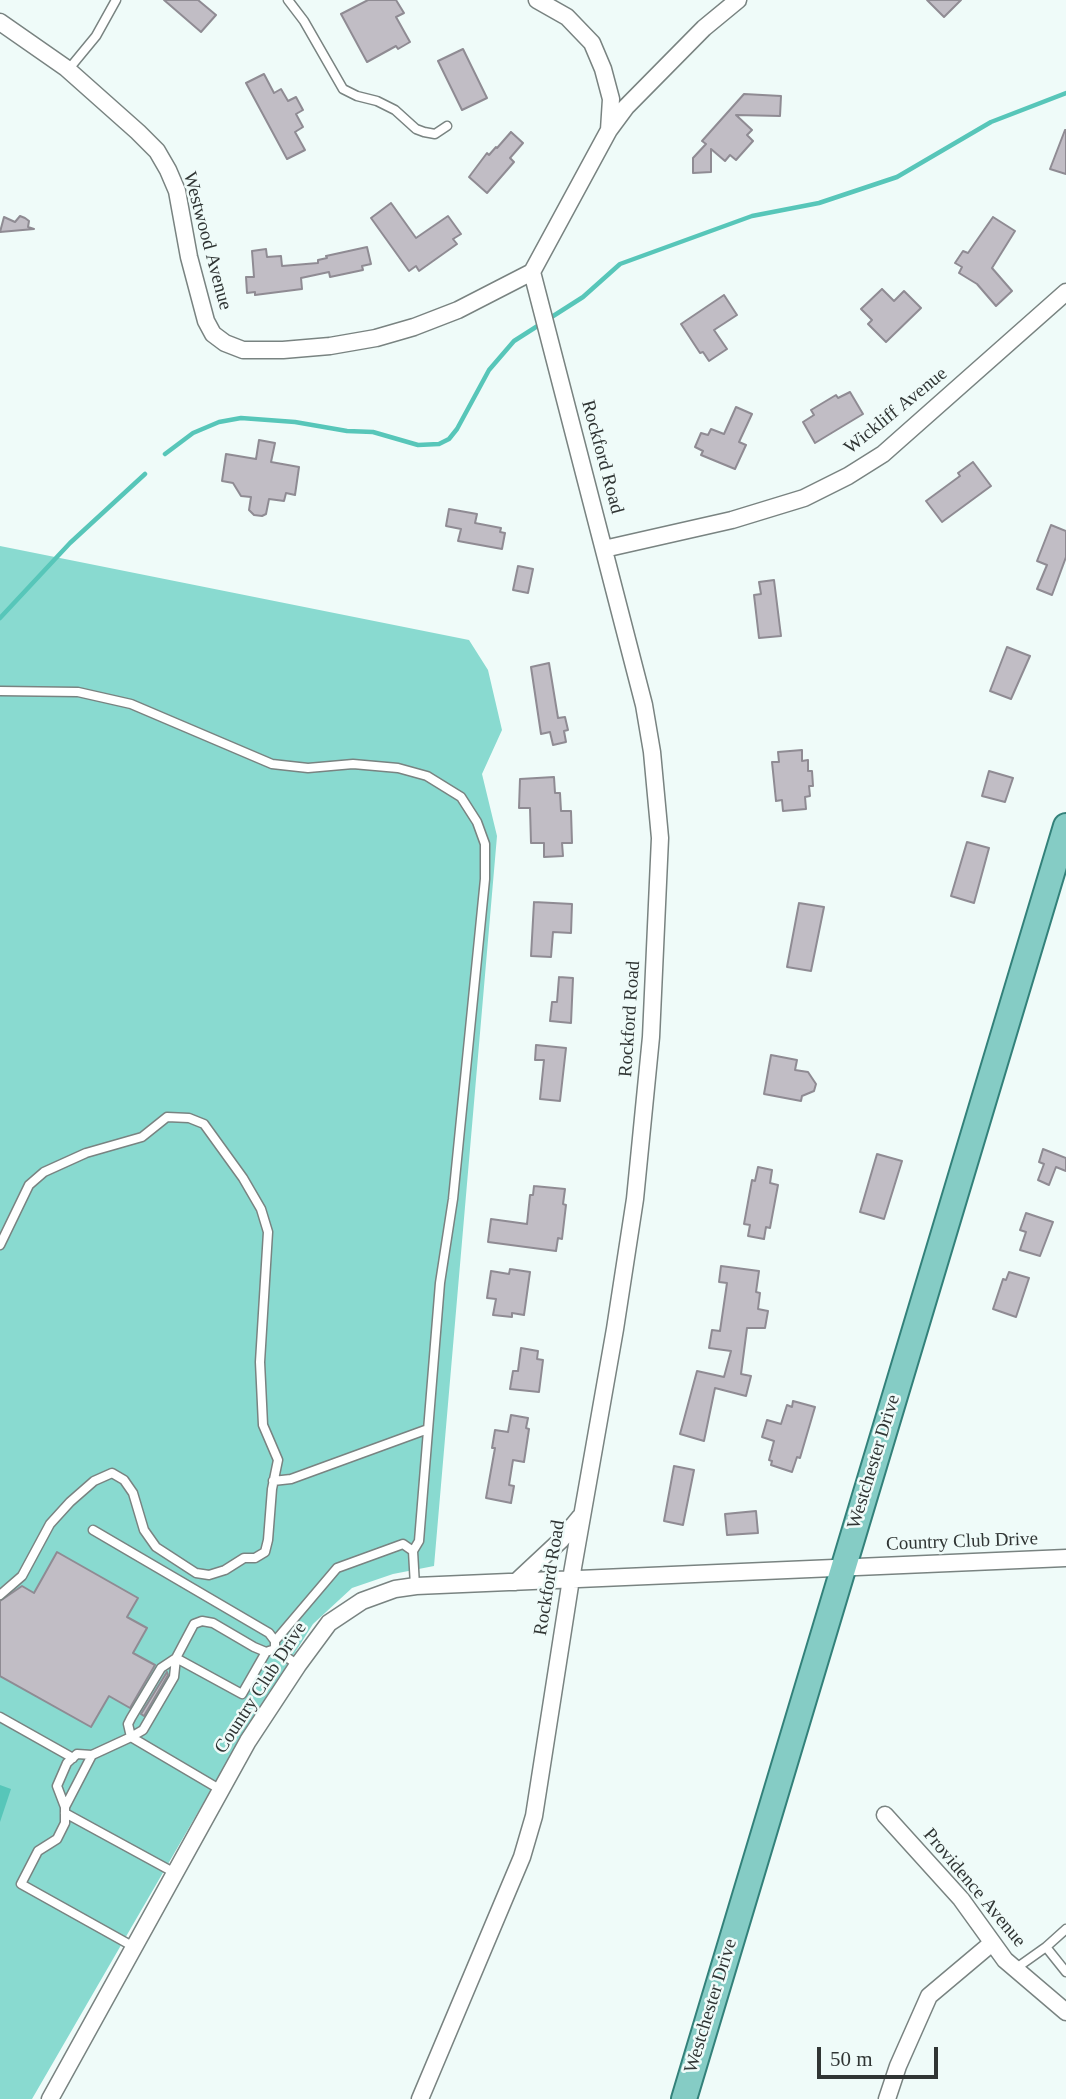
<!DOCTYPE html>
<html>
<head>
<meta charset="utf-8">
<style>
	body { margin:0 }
	#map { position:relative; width:1066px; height:2099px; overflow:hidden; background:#effbf9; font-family:Georgia,serif }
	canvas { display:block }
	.scale { position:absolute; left:817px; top:2047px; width:121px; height:32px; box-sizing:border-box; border:4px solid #303534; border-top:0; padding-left:9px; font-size:21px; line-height:24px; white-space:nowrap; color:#303534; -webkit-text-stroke:5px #effbf9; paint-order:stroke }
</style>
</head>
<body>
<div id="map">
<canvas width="1066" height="2099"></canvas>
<div class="scale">50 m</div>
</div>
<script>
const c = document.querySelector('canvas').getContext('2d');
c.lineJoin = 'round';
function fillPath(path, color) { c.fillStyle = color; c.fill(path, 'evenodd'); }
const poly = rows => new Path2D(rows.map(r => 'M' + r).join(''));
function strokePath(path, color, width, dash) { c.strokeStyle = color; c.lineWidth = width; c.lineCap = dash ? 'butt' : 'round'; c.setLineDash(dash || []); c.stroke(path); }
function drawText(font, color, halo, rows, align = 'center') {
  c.font = font + ' Georgia,serif'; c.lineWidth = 5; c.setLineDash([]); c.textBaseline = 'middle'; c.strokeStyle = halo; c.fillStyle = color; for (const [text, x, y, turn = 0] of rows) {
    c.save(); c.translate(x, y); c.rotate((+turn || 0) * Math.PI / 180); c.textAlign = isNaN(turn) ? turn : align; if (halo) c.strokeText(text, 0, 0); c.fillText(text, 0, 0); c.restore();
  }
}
const green = poly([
	[0,546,469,640,488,670,502,730,482,774,497,836,434,1566,393,1574,352,1588,313,1624,238,1743,32,2099,0,2099]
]);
const water = poly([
	[0,1785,11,1789,0,1822]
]);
const stream = poly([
	[165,454,193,433,219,422,241,418,295,422,347,431,373,432,418,445,439,444,449,439,457,429,489,370,514,341,583,297,620,264,752,216,819,203,897,177,991,122,1066,93],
	[0,618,70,543,145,474]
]);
const building = poly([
	[164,0,198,0,216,15,201,32,164,0],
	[368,0,396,0,404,13,396,17,410,42,398,49,396,46,367,62,341,14,368,0],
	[927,0,961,0,944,17,927,0],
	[463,49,487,98,462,110,438,61,463,49],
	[264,74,274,93,281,89,288,101,296,97,303,110,296,114,303,127,295,132,305,150,287,159,246,83,264,74],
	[744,94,781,96,780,116,736,115,752,130,747,135,753,141,736,160,730,155,725,161,711,149,711,172,693,173,693,158,706,144,702,141,744,94],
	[1065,130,1066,130,1066,174,1050,169,1065,130],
	[511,132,523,143,510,158,514,162,487,193,469,177,487,153,489,155,496,147,497,148,511,132],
	[391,203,416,238,448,216,461,234,453,239,457,244,419,271,416,266,409,271,371,218,391,203],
	[20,216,25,218,29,221,28,227,34,229,0,232,4,217,15,222,20,216],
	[993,217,1015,231,992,268,1012,291,996,306,977,284,959,273,962,267,955,263,963,251,968,253,993,217],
	[367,247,371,264,362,266,363,270,330,277,329,272,301,278,302,289,255,295,255,292,247,293,246,277,254,277,252,251,266,249,267,257,281,256,282,266,318,263,318,260,327,258,326,256,367,247],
	[882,289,894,301,904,291,921,308,886,342,868,324,872,320,861,309,882,289],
	[724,295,737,315,714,330,727,349,709,361,703,352,700,353,681,324,724,295],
	[850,392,863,414,815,443,803,422,814,415,811,410,836,395,838,398,850,392],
	[736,407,752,414,739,442,746,445,735,469,701,455,703,451,695,447,701,433,708,435,711,429,724,434,736,407],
	[259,440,275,443,271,462,299,467,295,495,286,493,284,501,269,499,266,514,262,516,254,515,249,510,251,497,241,496,233,483,222,481,226,454,256,459,259,440],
	[973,462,991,486,942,522,926,501,960,476,958,473,973,462],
	[449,509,477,514,475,523,501,528,500,532,505,533,502,549,458,541,461,529,446,526,449,509],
	[1051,525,1066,531,1066,557,1052,595,1037,589,1047,565,1037,561,1051,525],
	[518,566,533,569,528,593,513,590,518,566],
	[774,580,781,636,759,638,754,595,761,594,759,582,774,580],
	[1007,647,1030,656,1011,699,990,691,1007,647],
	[549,663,558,718,565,717,568,730,564,731,566,742,553,745,550,732,541,734,531,667,549,663],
	[802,750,802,761,808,760,808,771,812,771,813,786,809,786,810,796,805,797,806,809,783,811,782,800,776,801,772,762,779,762,778,752,802,750],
	[989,771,1013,778,1005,802,982,796,989,771],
	[554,777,555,793,560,793,561,811,571,811,572,843,562,843,563,856,544,857,544,843,531,843,530,808,519,808,520,779,554,777],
	[967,842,989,848,974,903,951,896,967,842],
	[534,902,572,904,571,933,553,932,551,957,531,956,534,902],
	[799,903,824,907,811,971,787,967,799,903],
	[559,977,573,978,571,1023,550,1021,552,1002,557,1002,559,977],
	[536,1045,566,1048,560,1101,540,1099,544,1060,535,1060,536,1045],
	[771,1055,797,1060,795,1070,808,1072,816,1084,814,1091,802,1096,801,1101,764,1094,771,1055],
	[1043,1149,1066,1158,1066,1171,1056,1167,1049,1185,1038,1180,1044,1164,1039,1162,1043,1149],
	[877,1154,902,1161,884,1219,860,1212,877,1154],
	[758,1167,772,1170,770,1183,778,1185,770,1228,766,1227,764,1239,748,1236,750,1225,744,1224,752,1180,755,1181,758,1167],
	[534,1186,565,1189,563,1204,566,1205,562,1239,558,1238,556,1251,488,1242,491,1219,527,1224,530,1195,533,1195,534,1186],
	[1026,1213,1053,1222,1040,1256,1020,1250,1026,1232,1020,1230,1026,1213],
	[721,1266,759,1271,756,1292,760,1293,758,1309,768,1311,765,1328,747,1328,741,1374,751,1376,746,1396,715,1388,704,1441,680,1434,697,1371,724,1377,731,1351,709,1348,712,1330,720,1331,727,1283,719,1282,721,1266],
	[510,1269,530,1272,524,1315,512,1313,512,1317,493,1315,496,1299,487,1298,491,1271,509,1274,510,1269],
	[1009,1272,1029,1278,1016,1317,993,1309,1003,1279,1006,1280,1009,1272],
	[521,1348,538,1351,537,1359,543,1360,539,1392,510,1389,513,1371,518,1371,521,1348],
	[793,1401,815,1407,800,1458,797,1457,792,1472,771,1465,772,1461,769,1460,774,1441,762,1437,767,1420,781,1424,787,1405,792,1407,793,1401],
	[511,1415,528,1418,526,1428,529,1429,524,1462,513,1460,509,1485,514,1486,511,1503,486,1498,495,1448,492,1448,495,1430,508,1432,511,1415],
	[674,1466,694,1470,683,1525,664,1521,674,1466],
	[756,1511,758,1533,727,1535,725,1514,756,1511],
	[57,1552,138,1598,127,1617,147,1628,133,1653,155,1665,130,1708,109,1696,91,1727,0,1676,0,1601,22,1586,34,1593,57,1552],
	[167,1672,168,1675,144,1716,141,1714,167,1672]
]);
const lane = poly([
	[288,0,304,21,343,89,357,96,377,101,395,110,416,129,424,132,435,134,447,126],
	[68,70,96,36,116,0],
	[0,691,78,692,131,704,272,764,308,768,353,764,398,768,427,776,461,797,477,822,485,844,485,879,453,1199,440,1283,419,1541,413,1551],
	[0,1245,29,1185,44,1172,86,1153,142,1137,167,1117,189,1118,204,1124,243,1178,261,1209,268,1232,260,1362,263,1425,278,1460,272,1489,268,1540,265,1552,255,1558,244,1558,225,1570,209,1575,196,1573,156,1547,144,1530,133,1493,124,1480,112,1473,94,1481,70,1502,50,1524,22,1576,0,1595],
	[273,1481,291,1479,428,1429],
	[93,1530,269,1633,275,1641],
	[176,1658,161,1668,131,1718,128,1724,131,1737,143,1730,174,1677,176,1658,194,1624,202,1621,213,1623,254,1647,266,1652,275,1649],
	[176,1658,242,1694,266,1652],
	[298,1665,275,1649,275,1641,337,1568,403,1544,413,1551,415,1586],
	[0,1717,73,1758],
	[65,1807,57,1786,67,1763,77,1754,92,1755],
	[65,1813,175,1873],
	[1066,1929,1046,1947,1066,1972],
	[134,1947,21,1884,38,1851,57,1839,65,1823,65,1807,92,1755,131,1737,221,1790],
	[1015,1969,1046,1947]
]);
const street = poly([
	[537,0,567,17,592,43,603,69,611,99,609,130],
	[0,22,66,68,138,132,157,151,168,170,177,191,189,257,206,321,213,334,225,343,243,350,283,350,330,346,376,338,414,327,458,310,532,272],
	[604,549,732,520,804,498,848,476,883,454,1066,292],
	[516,1582,561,1540,580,1517],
	[885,1815,961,1899,1005,1960,1066,2012],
	[50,2099,248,1741,298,1665,329,1623,362,1601,395,1589,416,1586,1066,1558],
	[420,2099,522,1857,534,1816,571,1579,615,1329,635,1199,651,1037,660,838,652,752,644,705,532,272,609,130,626,107,704,28,738,0],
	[887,2099,898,2066,929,1996,992,1943]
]);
const primary = poly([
	[684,2099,1066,826]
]);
const streetNames = [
	["Westwood Avenue",207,241,75],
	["Wickliff Avenue",896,411,-39],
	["Rockford Road",602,457,75],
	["Rockford Road",630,1019,-86],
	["Westchester Drive",874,1462,-73],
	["Country Club Drive",962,1542,-2],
	["Rockford Road",550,1578,-81],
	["Country Club Drive",261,1688,-57],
	["Providence Avenue",974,1888,50],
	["Westchester Drive",711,2006,-73]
];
fillPath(green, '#89dad0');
fillPath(water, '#57c6b9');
strokePath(stream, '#57c6b9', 4.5);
fillPath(building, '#c1bdc5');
strokePath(building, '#8f8b93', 2);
strokePath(lane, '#798381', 11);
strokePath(street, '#798381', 19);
strokePath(primary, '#33817a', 28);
strokePath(lane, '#fff', 8);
strokePath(street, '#fff', 16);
strokePath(primary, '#85ccc5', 24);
drawText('19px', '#303534', '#effbf9', streetNames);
</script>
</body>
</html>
